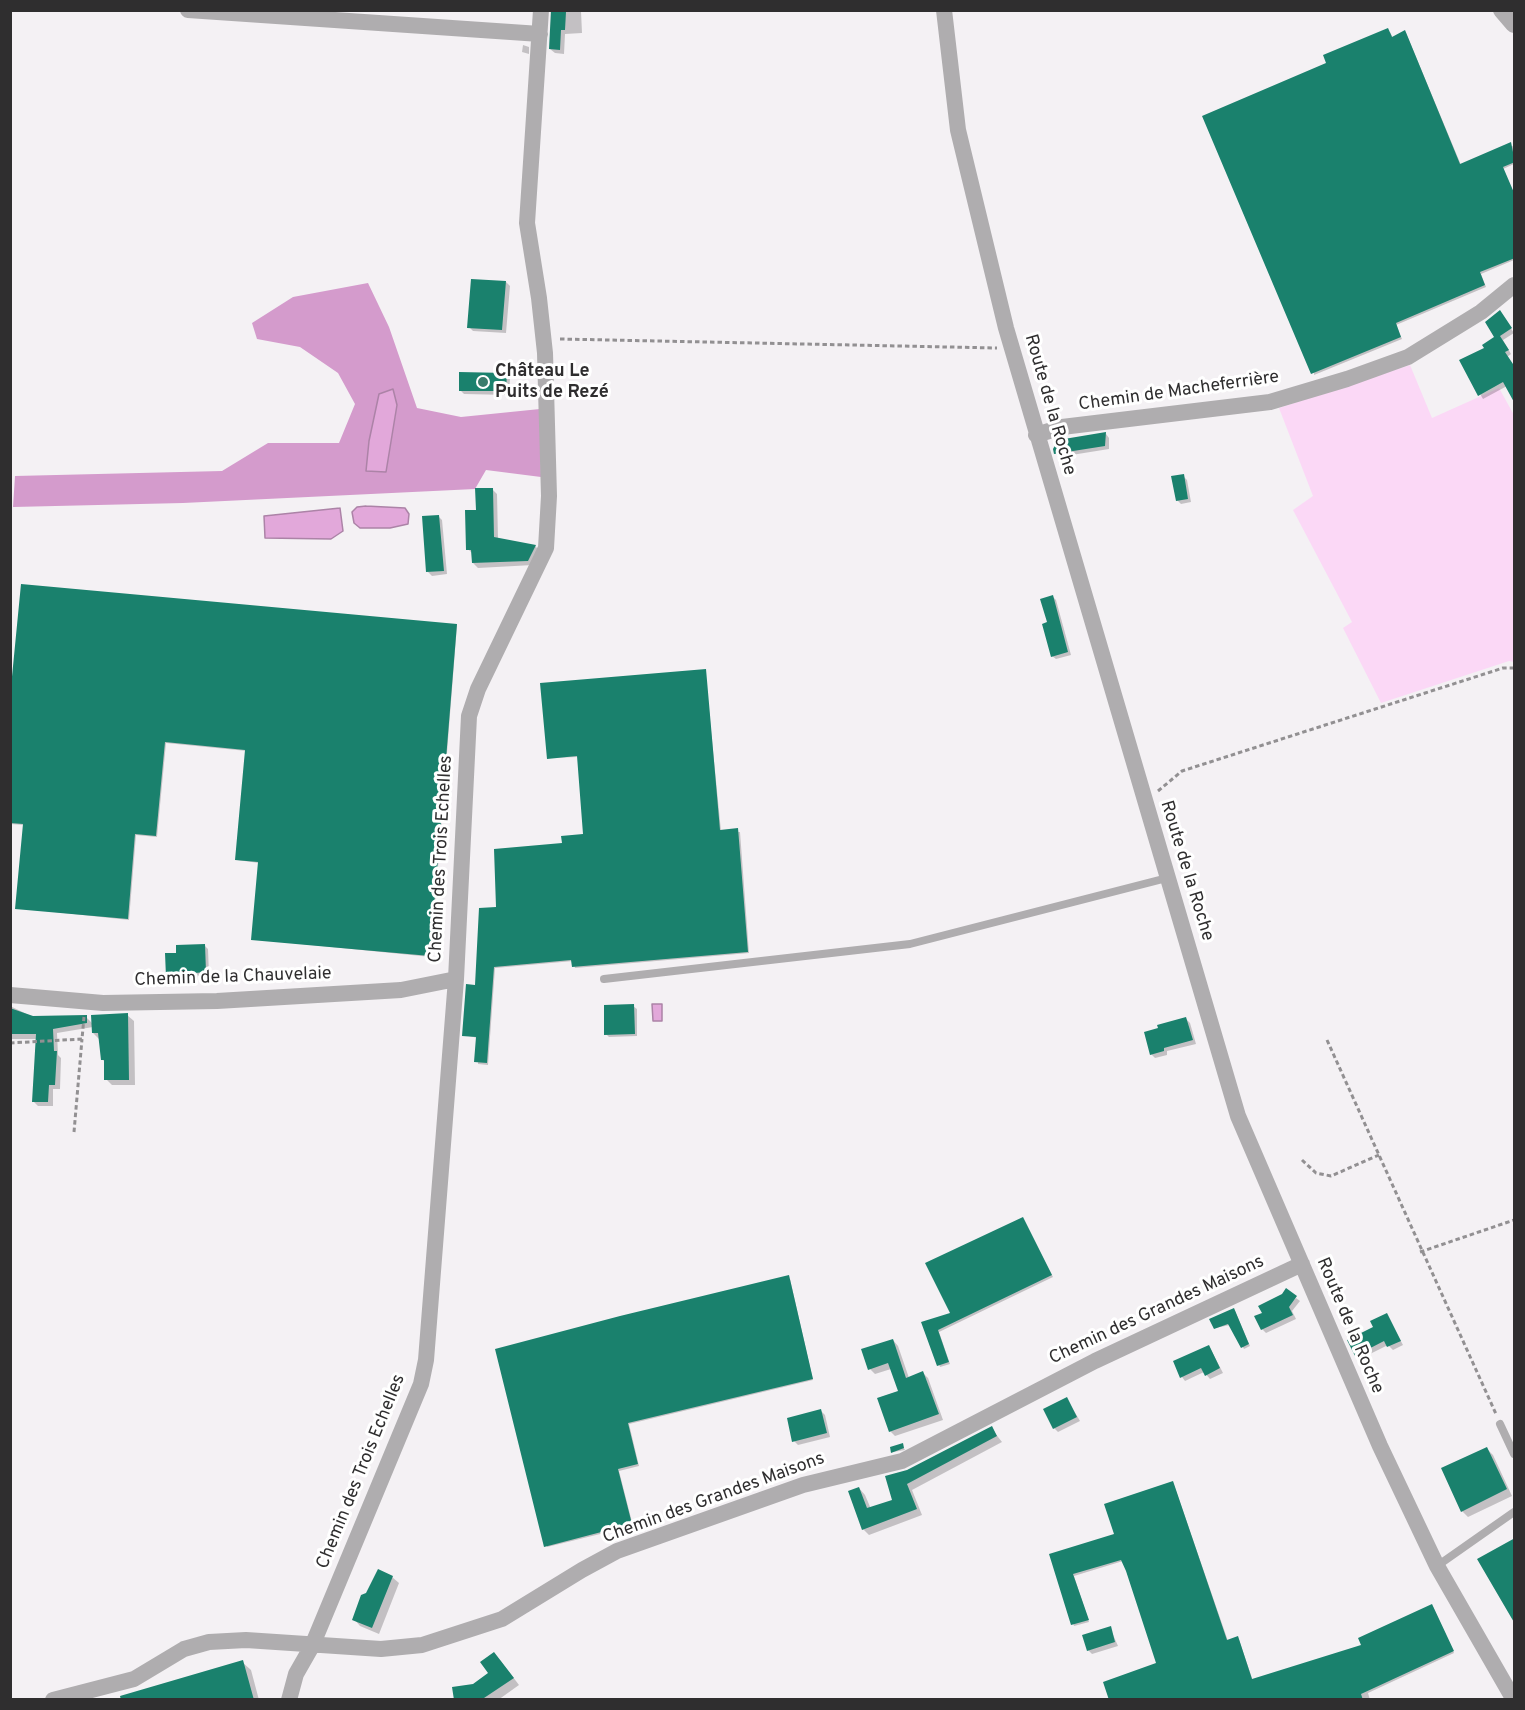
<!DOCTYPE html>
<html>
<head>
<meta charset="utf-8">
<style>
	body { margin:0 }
	#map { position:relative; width:1525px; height:1710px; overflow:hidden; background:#f4f1f4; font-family:Overpass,sans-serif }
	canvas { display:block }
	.frame { position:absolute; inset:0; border:12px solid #2f2e2f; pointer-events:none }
</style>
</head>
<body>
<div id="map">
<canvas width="1525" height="1710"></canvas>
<div class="frame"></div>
</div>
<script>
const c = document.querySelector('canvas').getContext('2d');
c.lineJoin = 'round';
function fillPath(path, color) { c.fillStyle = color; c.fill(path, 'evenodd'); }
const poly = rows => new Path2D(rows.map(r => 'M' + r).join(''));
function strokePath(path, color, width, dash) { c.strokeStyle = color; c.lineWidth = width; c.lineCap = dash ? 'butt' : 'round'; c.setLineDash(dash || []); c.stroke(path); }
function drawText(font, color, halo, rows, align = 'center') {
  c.font = font + ' Overpass,sans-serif'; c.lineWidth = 6; c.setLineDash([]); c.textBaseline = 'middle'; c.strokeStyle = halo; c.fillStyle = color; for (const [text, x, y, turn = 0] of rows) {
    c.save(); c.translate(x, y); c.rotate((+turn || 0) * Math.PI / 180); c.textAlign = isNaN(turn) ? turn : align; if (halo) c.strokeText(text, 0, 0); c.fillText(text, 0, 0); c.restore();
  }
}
const green = poly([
	[1410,365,1432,418,1499,388,1514,415,1514,662,1509,661,1381,703,1343,628,1352,622,1293,510,1313,496,1279,408]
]);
const forest = poly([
	[368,283,389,327,417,408,461,417,540,409,541,477,486,470,475,489,183,503,13,507,15,476,222,471,268,443,339,443,355,404,338,373,300,347,257,339,252,323,293,297],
	[397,405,386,472,367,471,369,441]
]);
const water = poly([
	[393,389,397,405,386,472,366,471,369,441,379,394,393,389],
	[366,506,405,508,409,514,408,524,390,528,360,528,354,523,352,512,357,507,366,506],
	[340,508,343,531,331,539,265,538,264,516,340,508],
	[652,1004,662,1004,662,1021,653,1021,652,1004]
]);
const shadow = poly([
	[553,10,600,10,581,11,582,33,565,34,564,54,555,53,550,49],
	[1390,32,1393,38,1406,33,1461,165,1513,146,1514,164,1503,169,1514,195,1514,260,1481,274,1486,287,1396,325,1402,339,1314,375,1328,64],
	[523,45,529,47,529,54,522,52],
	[506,282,510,286,506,333,473,331,469,327],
	[1500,312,1514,333,1503,340,1511,354,1507,357,1507,386,1483,399,1461,361,1486,349,1496,338],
	[506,375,510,378,509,395,464,394,460,390],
	[1106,434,1109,438,1109,449,1059,457,1055,453],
	[1183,476,1187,480,1191,502,1181,504,1177,500],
	[492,489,497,494,498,539,535,546,540,551,533,565,478,568,473,563,473,554,468,549,478,511],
	[438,516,442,520,447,574,432,576,428,572],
	[1052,596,1056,600,1071,655,1056,659,1052,656,1048,623],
	[457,625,431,957,252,939,259,863,237,860,247,751,166,743,157,837,136,835,129,920,17,908,24,825,10,824,10,713],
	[705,670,721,831,740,832,749,953,575,968,573,961,495,968,488,1065,478,1064,478,1038,464,1035,497,908,563,845,585,836,578,757,548,758],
	[205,946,208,949,209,975,198,976,198,980,171,980,168,976,177,954],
	[10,1006,33,1017,86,1017,93,1024,127,1015,134,1021,135,1085,112,1085,106,1079,106,1063,102,1059,100,1040,93,1033,93,1027,57,1033,58,1055,61,1058,60,1089,53,1089,53,1106,38,1106,33,1101,38,1039,10,1039],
	[633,1006,637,1009,637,1036,609,1037,606,1034],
	[1186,1019,1190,1023,1196,1044,1167,1051,1167,1055,1155,1058,1151,1054],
	[1023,1219,1053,1277,939,1332,950,1364,940,1367,923,1323,952,1314],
	[790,1279,813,1380,629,1424,639,1466,619,1471,633,1526,547,1547,496,1350],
	[1296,1298,1300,1301,1292,1311,1296,1319,1266,1333,1262,1329],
	[1235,1311,1250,1346,1244,1349,1230,1325,1215,1328],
	[1387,1315,1403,1345,1393,1350,1388,1345,1360,1359,1356,1355],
	[893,1340,898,1346,909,1378,923,1373,928,1378,943,1420,895,1436,890,1431,900,1392,891,1369,875,1374,870,1369],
	[1209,1346,1223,1373,1210,1379,1204,1372,1185,1381,1182,1377],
	[1067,1399,1080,1421,1058,1432,1054,1428],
	[821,1411,825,1415,830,1437,798,1445,794,1441],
	[991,1428,1002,1442,912,1490,922,1515,869,1535,863,1529,859,1488,865,1495,871,1509,894,1501,907,1472],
	[902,1445,905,1450,893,1452],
	[1487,1449,1493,1455,1512,1496,1468,1517,1462,1511],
	[1173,1482,1228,1641,1239,1640,1253,1681,1363,1646,1433,1607,1454,1653,1368,1693,1370,1700,1110,1700,1158,1664,1123,1561,1074,1576,1089,1622,1074,1626,1051,1555,1116,1535],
	[392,1577,399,1583,379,1634,360,1626,354,1619],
	[1110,1628,1118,1646,1092,1654,1088,1650],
	[500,1660,519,1685,498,1700,455,1700,490,1673],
	[242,1662,251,1670,259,1700,114,1700]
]);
const building = poly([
	[551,10,566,12,565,30,561,30,560,50,549,49],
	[1388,28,1392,37,1405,30,1460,164,1511,142,1515,162,1503,167,1515,195,1515,258,1480,272,1485,285,1396,323,1401,337,1311,374,1202,116,1326,63,1323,55],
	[471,279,506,281,502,330,467,328],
	[1500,310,1512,328,1500,336,1509,350,1505,352,1515,367,1515,404,1503,382,1478,396,1459,360,1484,348,1482,345,1494,337,1485,322],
	[459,372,507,373,506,391,459,391],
	[1106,432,1105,446,1054,454,1053,449,1058,440],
	[1184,474,1188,499,1176,501,1171,476],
	[475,488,493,488,494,537,536,545,528,561,472,563,471,550,466,550,465,510,476,510],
	[439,515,444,571,426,572,422,516],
	[21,584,457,624,430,956,251,940,258,862,235,860,245,750,165,742,156,836,135,834,128,919,15,909,23,824,10,823,10,697],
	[1053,595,1068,652,1051,657,1042,624,1047,622,1040,599],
	[706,669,720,830,738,828,748,952,572,967,571,960,494,967,487,1063,474,1062,476,1037,462,1036,466,984,475,985,479,908,496,907,494,849,562,843,561,836,583,834,577,756,547,759,540,683],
	[205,944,206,972,195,973,195,977,166,977,165,953,176,953,176,945],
	[634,1004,635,1034,604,1035,604,1005],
	[10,1008,33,1016,87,1015,87,1023,53,1029,54,1051,57,1051,55,1085,49,1085,48,1102,32,1102,36,1034,10,1034],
	[128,1013,129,1080,104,1080,104,1060,101,1060,98,1033,92,1033,91,1015],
	[1186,1017,1193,1040,1164,1048,1164,1051,1150,1055,1144,1032,1158,1028,1157,1025],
	[1023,1217,1052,1275,938,1330,949,1362,937,1366,921,1322,950,1313,925,1263],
	[789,1275,813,1379,628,1423,638,1464,618,1469,632,1524,544,1547,495,1349,620,1316],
	[1286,1288,1297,1296,1289,1307,1293,1315,1261,1330,1254,1316,1262,1313,1258,1306,1282,1294],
	[1234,1308,1249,1344,1241,1348,1228,1324,1214,1329,1209,1319],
	[1387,1313,1401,1341,1387,1347,1384,1341,1355,1356,1347,1340,1373,1327,1370,1321],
	[893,1339,906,1378,923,1371,939,1414,889,1432,877,1398,898,1391,888,1363,868,1370,861,1349],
	[1209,1345,1220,1368,1205,1376,1201,1368,1180,1378,1173,1361],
	[1067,1397,1077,1417,1053,1429,1043,1409],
	[821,1409,827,1433,792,1442,787,1418],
	[992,1426,997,1436,907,1484,917,1509,862,1530,848,1491,859,1487,867,1508,892,1500,885,1476,907,1470],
	[903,1443,904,1448,891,1453,890,1447],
	[1487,1447,1507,1489,1461,1512,1441,1468],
	[1173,1481,1227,1640,1238,1636,1252,1679,1361,1645,1358,1638,1432,1604,1454,1651,1361,1694,1363,1700,1109,1700,1103,1682,1156,1663,1126,1571,1121,1560,1073,1574,1089,1620,1071,1625,1049,1554,1114,1534,1104,1504],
	[1515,1538,1515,1624,1477,1559],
	[378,1569,393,1576,372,1628,352,1620,361,1595,366,1593],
	[1111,1626,1115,1642,1087,1651,1082,1635],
	[494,1652,514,1678,481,1700,454,1700,452,1687,473,1684,488,1673,480,1662],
	[243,1660,254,1700,121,1700,120,1696]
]);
const path = poly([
	[560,339,997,348],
	[1158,791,1182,771,1503,668,1514,668],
	[1327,1040,1496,1414],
	[10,1043,82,1039,84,1017],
	[74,1132,82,1039],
	[1302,1160,1316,1173,1331,1176,1379,1155],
	[1420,1252,1514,1220]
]);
const service = poly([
	[604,979,910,944,1167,878],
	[1500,1424,1514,1454],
	[1437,1566,1514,1512]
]);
const minor = poly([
	[188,10,540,34],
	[944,10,958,130,1006,328,1238,1116,1380,1446,1437,1566,1514,1700],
	[1036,435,1062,427,1270,402,1347,379,1408,357,1481,312,1514,285],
	[10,995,103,1003,217,1001,401,990,456,979],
	[53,1700,134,1679,184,1649,209,1642,246,1640,381,1649,422,1645,502,1619,582,1570,617,1551,803,1485,902,1461,1095,1361,1302,1264],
	[289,1700,296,1674,312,1646,421,1384,426,1360,456,979,469,716,478,689,546,548,549,496,545,353,539,298,527,223,541,10]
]);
const tertiary = poly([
	[1502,10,1514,24]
]);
const markers = [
	[483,382,6,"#3a7c6c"]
];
const poiNames = [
	["Château Le",495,372],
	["Puits de Rezé",495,393]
];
const streetNames = [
	["Chemin de Macheferrière",1179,392,-8],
	["Route de la Roche",1049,405,74],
	["Chemin des Trois Echelles",442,859,-87],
	["Route de la Roche",1186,871,73],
	["Chemin de la Chauvelaie",233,978,-2],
	["Chemin des Grandes Maisons",1157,1311,-25],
	["Route de la Roche",1349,1326,67],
	["Chemin des Trois Echelles",362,1472,-68],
	["Chemin des Grandes Maisons",714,1499,-20]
];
fillPath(green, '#fbd8f6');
fillPath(forest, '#d49bcc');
fillPath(water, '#e2a8da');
strokePath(water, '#ac83a7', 1.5);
fillPath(shadow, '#0003');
fillPath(building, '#1a816d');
strokePath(path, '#929092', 3, [4.5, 3]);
strokePath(service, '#afadaf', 8);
strokePath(minor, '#afadaf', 16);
strokePath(tertiary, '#afadaf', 18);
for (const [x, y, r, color] of markers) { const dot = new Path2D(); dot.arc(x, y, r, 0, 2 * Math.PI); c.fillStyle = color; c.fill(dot); strokePath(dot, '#fff', 2); }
drawText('bold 18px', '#2f2e2f', '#fff', poiNames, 'left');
drawText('18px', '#2f2e2f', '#fff', streetNames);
</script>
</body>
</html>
